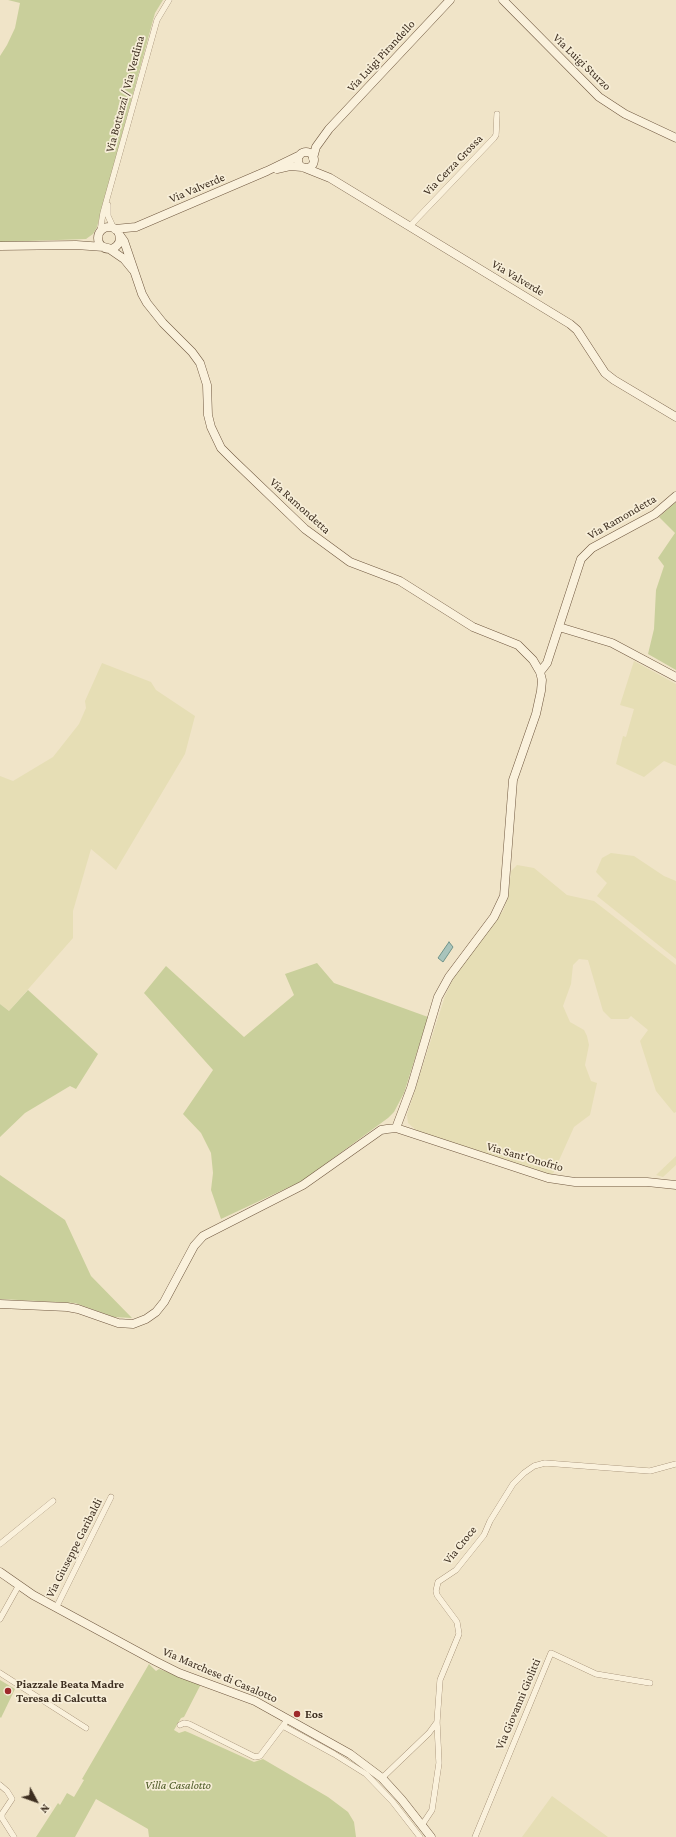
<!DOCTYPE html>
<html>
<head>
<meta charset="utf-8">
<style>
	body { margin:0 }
	#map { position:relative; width:676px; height:1837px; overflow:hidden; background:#f0e4c8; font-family:"Crimson Pro",serif }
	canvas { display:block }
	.north { position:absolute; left:16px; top:1781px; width:40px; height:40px; -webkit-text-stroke:3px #f7eed8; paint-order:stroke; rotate:131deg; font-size:11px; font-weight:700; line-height:16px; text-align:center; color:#3d2e20 }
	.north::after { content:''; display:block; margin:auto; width:14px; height:18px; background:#3d2e20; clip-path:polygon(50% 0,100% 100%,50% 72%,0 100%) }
</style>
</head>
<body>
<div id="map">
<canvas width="676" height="1837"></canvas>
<div class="north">N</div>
</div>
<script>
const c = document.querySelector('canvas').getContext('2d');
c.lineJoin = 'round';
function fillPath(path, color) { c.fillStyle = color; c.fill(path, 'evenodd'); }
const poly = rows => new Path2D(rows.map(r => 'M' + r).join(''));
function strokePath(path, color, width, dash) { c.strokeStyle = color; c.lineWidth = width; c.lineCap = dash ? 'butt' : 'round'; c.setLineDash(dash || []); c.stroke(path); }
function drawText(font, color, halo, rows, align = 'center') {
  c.font = font + ' "Crimson Pro",serif'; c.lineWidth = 3.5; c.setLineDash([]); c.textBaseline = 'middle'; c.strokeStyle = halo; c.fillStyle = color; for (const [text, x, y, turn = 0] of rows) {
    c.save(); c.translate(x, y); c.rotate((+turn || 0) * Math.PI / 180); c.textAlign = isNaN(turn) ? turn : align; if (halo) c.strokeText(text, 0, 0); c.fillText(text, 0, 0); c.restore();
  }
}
const farmland = poly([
	[634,661,676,684,676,766,664,761,644,777,616,764,623,736,626,737,634,709,620,705],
	[102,663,151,682,156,690,195,716,185,754,116,870,91,849,73,911,73,938,9,1011,0,1004,0,776,13,781,53,757,79,724,86,708,85,701],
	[611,853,634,856,664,876,676,881,676,959,597,896,607,883,596,872,602,858],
	[517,865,534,868,567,895,594,901,676,965,676,1112,674,1113,656,1091,640,1041,648,1030,631,1016,628,1019,611,1019,603,1011,588,960,579,959,573,965,571,984,563,1006,570,1022,584,1030,587,1036,589,1045,585,1065,591,1081,597,1083,590,1115,574,1127,552,1176,417,1131,408,1123,407,1115,445,996,455,975,503,911,508,897,511,871],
	[676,1156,676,1165,663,1177,656,1175],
	[552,1796,608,1837,522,1837]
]);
const green = poly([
	[8,0,163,0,155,13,149,35,97,227,93,234,86,239,0,242,0,56,7,45,15,28,20,3],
	[676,502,676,670,648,654,654,629,656,590,664,566,658,558,675,533,659,517],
	[317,963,334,983,428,1017,404,1093,394,1112,388,1118,302,1181,221,1219,211,1190,213,1173,211,1153,201,1133,183,1114,213,1070,144,993,166,966,244,1037,294,995,285,974],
	[28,990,98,1054,76,1089,70,1086,25,1113,0,1137,0,1004,9,1011],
	[0,1175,65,1220,91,1276,132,1318,114,1317,75,1303,0,1299],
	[149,1664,156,1671,159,1669,201,1684,184,1717,181,1718,174,1730,179,1733,185,1731,190,1733,254,1762,263,1759,328,1797,348,1812,354,1822,356,1837,149,1837,148,1829,96,1799,75,1837,36,1837,58,1803,60,1805,67,1793,74,1797,84,1780,82,1779],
	[0,1680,15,1689,1,1718,0,1717]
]);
const water = poly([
	[449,942,453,947,443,962,438,958,449,942]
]);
const street = poly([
	[108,205,108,216,114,229],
	[410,226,494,138,496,135,497,114],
	[100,232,103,213,157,20,169,0],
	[0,1544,53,1501],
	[56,1608,111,1497],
	[0,1619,19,1585],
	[0,1673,86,1728],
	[180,1725,184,1723,189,1724,255,1757,260,1756,285,1723],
	[283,1726,334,1754,366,1774,392,1801,420,1837],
	[382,1778,429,1733,437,1722],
	[0,1785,7,1791,12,1799,2,1814,2,1818,14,1837],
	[422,1825,432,1810,439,1763,437,1722,440,1680,459,1634,457,1622,437,1595,436,1591,438,1582,456,1570,484,1535,490,1521,513,1484,524,1473,534,1466,545,1463,650,1471,676,1464],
	[475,1837,551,1653,596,1674,650,1683]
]);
const secondary = poly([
	[503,0,599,97,625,114,676,138],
	'298 160a8 8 0 1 1 16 0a8 8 0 1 1-16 0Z',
	[313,158,316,147,329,129,450,0],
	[305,168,330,178,570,324,577,330,605,373,614,380,676,417],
	[277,169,290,166,302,167],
	'98 238a11 11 0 1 1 22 0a11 11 0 1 1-22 0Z',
	[115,229,136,227,267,171,300,155],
	[119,234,124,241,142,294,147,303,163,323,192,352,200,363,207,385,208,415,211,427,221,448,232,459,305,529,350,562,400,581,473,627,518,645,533,660,540,672,542,680,541,691,536,714,513,780,504,896,494,917,449,977,438,997,411,1088,396,1128],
	[0,246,76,245,104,247],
	[108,248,124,259,133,270],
	[559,627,612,643,676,677],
	[540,672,547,663,581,559,592,548,655,514,676,496],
	[0,1304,67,1307,78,1309,118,1323,133,1324,146,1319,156,1312,164,1302,194,1246,203,1236,303,1185,381,1130,387,1129,396,1128,548,1178,575,1182,647,1182,676,1185],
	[0,1572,33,1595,155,1661,179,1673,255,1701,350,1754,382,1778,402,1800,431,1837]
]);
const markers = [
	[8,1691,4,"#9e2a2b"],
	[297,1714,4,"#9e2a2b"]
];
const streetNames = [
	["Via Luigi Pirandello",381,56,-47],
	["Via Luigi Sturzo",582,62,44],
	["Via Bottazzi / Via Verdina",125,94,-75],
	["Via Cerza Grossa",453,165,-46],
	["Via Valverde",197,188,-23],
	["Via Valverde",518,278,31],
	["Via Ramondetta",300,506,42],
	["Via Ramondetta",622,517,-30],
	["Via Sant'Onofrio",525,1157,16],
	["Via Croce",460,1545,-51],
	["Via Giuseppe Garibaldi",74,1548,-63],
	["Via Marchese di Casalotto",220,1675,23],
	["Via Giovanni Giolitti",518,1704,-67]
];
const poiNames = [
	["Piazzale Beata Madre",16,1684],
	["Teresa di Calcutta",16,1698],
	["Eos",305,1714]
];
const parkNames = [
	["Villa Casalotto",178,1785]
];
fillPath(farmland, '#e6deb5');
fillPath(green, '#c9cf9b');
fillPath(water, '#a9c4bc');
strokePath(water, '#6f938a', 1);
strokePath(street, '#8d765c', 6);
strokePath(secondary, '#6f573f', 9);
strokePath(street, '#faf1dc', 5.5);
strokePath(secondary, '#faf1dc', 8);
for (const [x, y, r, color] of markers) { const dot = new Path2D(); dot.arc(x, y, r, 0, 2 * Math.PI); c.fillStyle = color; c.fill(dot); strokePath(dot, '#f7eed8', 1.5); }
drawText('12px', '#3d2e20', '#f7eed8', streetNames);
drawText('bold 12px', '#3d2e20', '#f7eed8', poiNames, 'left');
drawText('italic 12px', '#4d5a26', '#f7eed8', parkNames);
</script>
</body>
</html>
